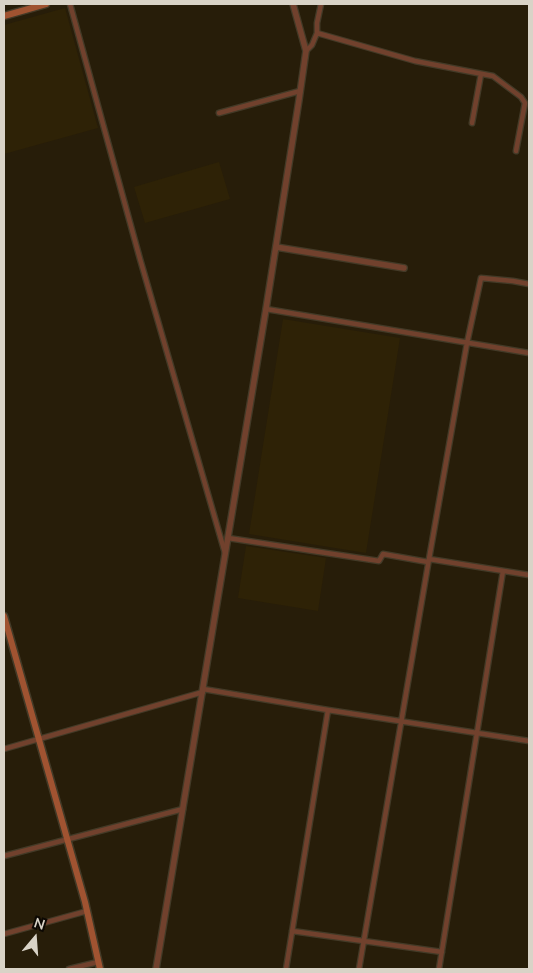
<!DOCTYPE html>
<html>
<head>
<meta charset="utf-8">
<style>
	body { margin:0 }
	#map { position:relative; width:533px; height:973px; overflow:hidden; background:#271d09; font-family:Mulish,sans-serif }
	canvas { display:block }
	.frame { position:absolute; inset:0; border:5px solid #d9d3c7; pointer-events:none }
	.north { position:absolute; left:10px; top:913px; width:50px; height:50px; -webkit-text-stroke:4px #0c0803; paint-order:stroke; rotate:18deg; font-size:14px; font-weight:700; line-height:20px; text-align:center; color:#d9d3c7 }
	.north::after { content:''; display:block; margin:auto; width:18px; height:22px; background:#d9d3c7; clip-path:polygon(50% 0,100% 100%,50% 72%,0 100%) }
</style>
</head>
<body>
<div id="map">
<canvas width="533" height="973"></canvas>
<div class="frame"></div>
<div class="north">N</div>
</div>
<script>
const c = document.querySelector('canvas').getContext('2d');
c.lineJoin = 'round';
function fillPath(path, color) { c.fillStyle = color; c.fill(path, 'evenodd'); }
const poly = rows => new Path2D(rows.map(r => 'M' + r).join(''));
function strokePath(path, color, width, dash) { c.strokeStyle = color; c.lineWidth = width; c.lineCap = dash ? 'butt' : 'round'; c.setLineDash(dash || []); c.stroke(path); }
const built = poly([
	[65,8,98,128,4,154,4,25],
	[219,162,230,199,145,223,134,187],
	[283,319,400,338,366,553,249,534],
	[246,546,326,558,318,611,238,598]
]);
const minor = poly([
	[70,4,140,259,225,553],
	[317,33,415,61,493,76,521,97,525,103,516,151],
	[306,51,312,45,317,33,317,23,321,4],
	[219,113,300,91],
	[472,123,481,74],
	[266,309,529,353],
	[228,538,379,561,383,554,428,562],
	[429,559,529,575],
	[203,689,328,710,529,741],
	[4,749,203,692],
	[4,856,183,809],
	[292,931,442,952],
	[4,934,87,911],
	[69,969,98,962],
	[286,969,328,710],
	[359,969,429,559,467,343,481,278,513,281,529,284],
	[439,969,503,571]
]);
const tertiary = poly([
	[276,247,404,268],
	[156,969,266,309,299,100,306,51,293,4]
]);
const secondary = poly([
	[4,16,46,4],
	[4,616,85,902,100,969]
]);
fillPath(built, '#2e2206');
strokePath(minor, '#433a27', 7);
strokePath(tertiary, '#433a27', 8);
strokePath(secondary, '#433a27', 9);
strokePath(minor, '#71412d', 4.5);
strokePath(tertiary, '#71412d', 5.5);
strokePath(secondary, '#a05331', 6);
</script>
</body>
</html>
